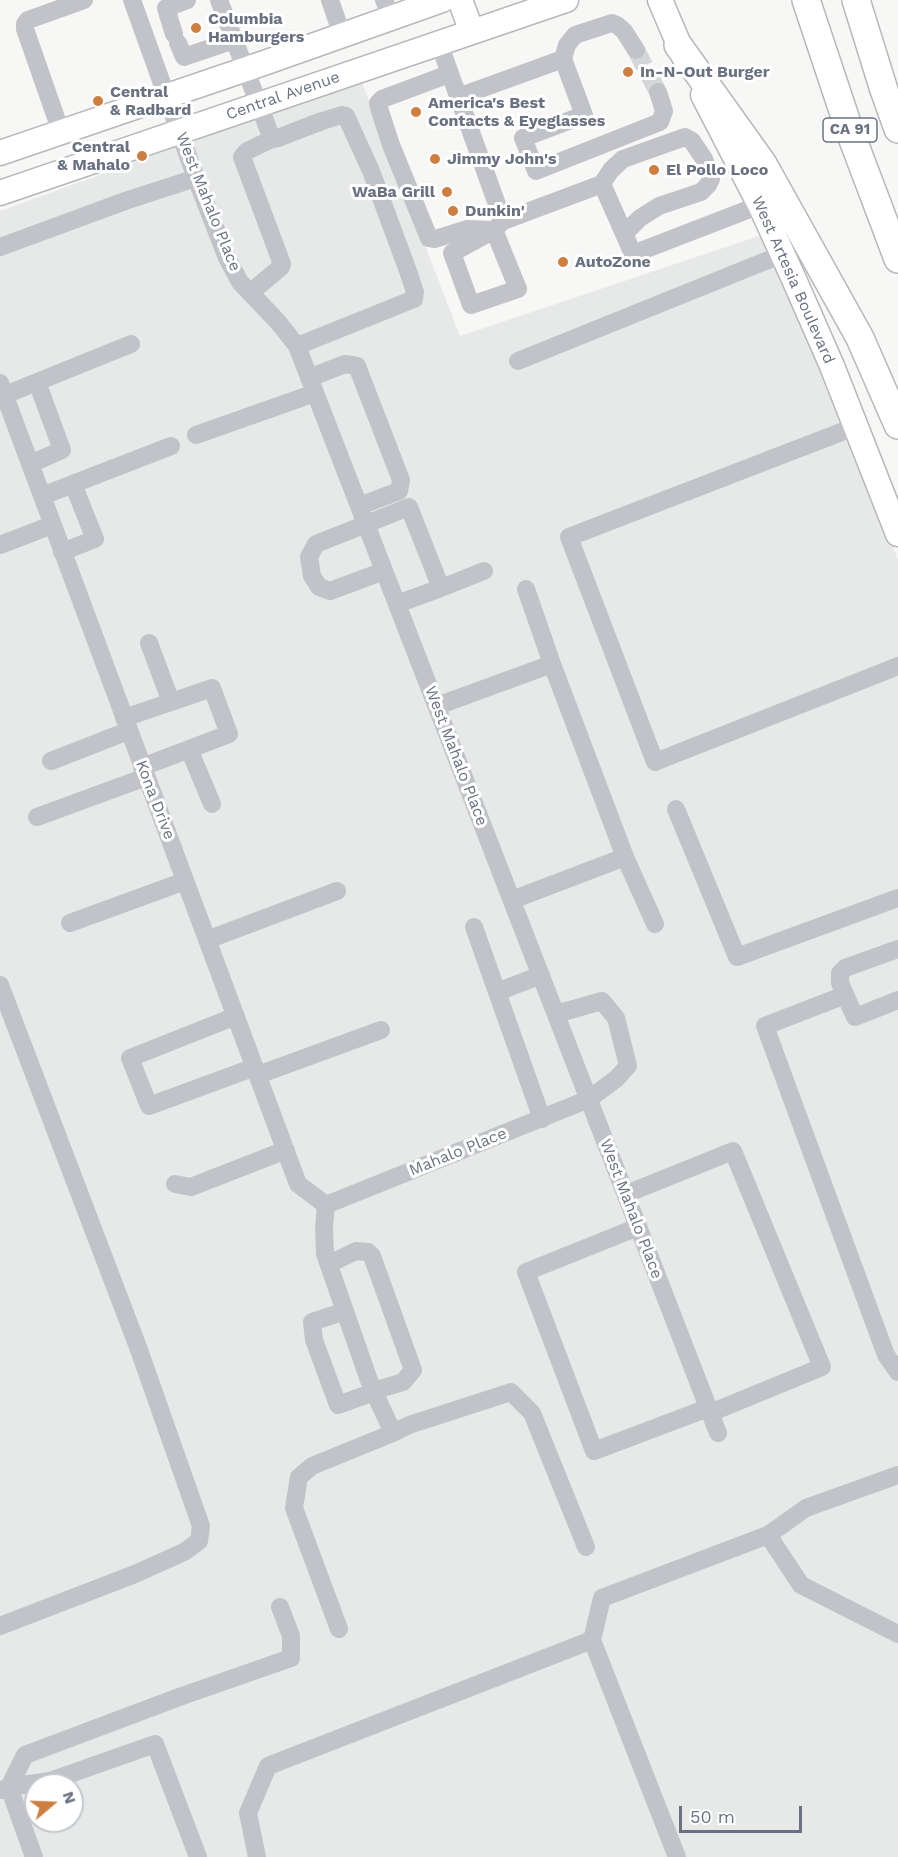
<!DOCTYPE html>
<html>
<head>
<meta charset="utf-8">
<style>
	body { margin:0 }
	#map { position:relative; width:898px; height:1857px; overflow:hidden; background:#f7f7f5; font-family:"Work Sans",sans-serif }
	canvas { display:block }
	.north { position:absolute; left:24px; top:1773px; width:60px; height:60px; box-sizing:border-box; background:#fff; border:2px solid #c3c7cd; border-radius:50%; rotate:71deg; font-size:16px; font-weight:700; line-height:24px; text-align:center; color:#6a7282 }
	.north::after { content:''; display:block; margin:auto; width:21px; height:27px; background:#ce7e3e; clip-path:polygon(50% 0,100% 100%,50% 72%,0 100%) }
	.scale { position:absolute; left:679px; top:1806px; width:123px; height:27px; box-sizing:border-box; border:3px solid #6a7282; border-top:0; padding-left:8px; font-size:18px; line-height:21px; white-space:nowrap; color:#6a7282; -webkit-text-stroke:4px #fff; paint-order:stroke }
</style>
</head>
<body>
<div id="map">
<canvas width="898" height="1857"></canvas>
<div class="north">N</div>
<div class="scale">50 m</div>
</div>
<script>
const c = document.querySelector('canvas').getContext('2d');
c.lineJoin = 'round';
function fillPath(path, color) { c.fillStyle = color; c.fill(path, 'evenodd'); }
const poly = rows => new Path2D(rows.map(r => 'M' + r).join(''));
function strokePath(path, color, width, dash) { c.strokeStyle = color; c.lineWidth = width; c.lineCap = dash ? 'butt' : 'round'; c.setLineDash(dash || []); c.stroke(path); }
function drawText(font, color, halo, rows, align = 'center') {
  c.font = font + ' "Work Sans",sans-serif'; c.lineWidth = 6; c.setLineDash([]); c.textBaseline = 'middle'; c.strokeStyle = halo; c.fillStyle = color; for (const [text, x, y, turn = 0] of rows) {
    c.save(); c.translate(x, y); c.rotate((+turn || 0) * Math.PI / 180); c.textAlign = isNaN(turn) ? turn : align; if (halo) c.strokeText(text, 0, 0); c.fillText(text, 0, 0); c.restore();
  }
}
const built = poly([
	[361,80,460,336,765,234,819,353,898,560,898,1857,0,1857,0,211],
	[36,1785,72,1785,72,1821,36,1821]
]);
const minorTunnel = poly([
	[636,50,658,92]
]);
const minor = poly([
	[132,0,196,178,227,258,240,282,278,322,297,346,718,1433],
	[219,0,272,139],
	[330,0,342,35],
	[384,0,392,18],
	[174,34,166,8,187,0],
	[178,43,184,57,234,40],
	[439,43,503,221,494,230,452,253,471,305,518,289,494,230],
	[563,59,567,45,575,35,612,23,617,25,624,31,636,50],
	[449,74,382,99,378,103,379,108,391,145,429,238,435,239,467,229,492,230],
	[458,97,563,59,584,115,523,138,536,171,660,122,664,111,658,92],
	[61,132,25,29,25,24,28,20,84,0],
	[602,184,611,170,623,159,685,137,692,141,704,159,711,179,708,185,701,192,659,206,640,218,624,234],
	[503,221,602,184,633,254,760,205],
	[0,247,128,200,196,178],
	[250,293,281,267,282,264,242,157,247,151,272,139,278,138,322,121,342,115,346,116,371,171,408,271,415,292,414,299,297,346],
	[518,361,783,254],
	[309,378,345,364,357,366,401,480,399,491,359,506],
	[37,382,131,344],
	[0,383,298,1184,326,1205],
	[5,395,37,382,62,450,30,464],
	[857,426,569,537,655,762,898,666],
	[196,435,315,393],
	[73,484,171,446],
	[42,496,73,484,95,539,62,552],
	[0,545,52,525],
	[384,571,330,591,319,587,312,576,309,557,316,544,409,507,441,588,397,604],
	[441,588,484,571],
	[526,589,552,664],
	[149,643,171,702],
	[437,706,552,664,625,857,512,900],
	[124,718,212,688,229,734,142,767],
	[189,749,212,804],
	[51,761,128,731],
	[676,809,737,957,898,898],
	[37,817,146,777],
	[625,857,655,924],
	[70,923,185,881],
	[474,927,542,1119],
	[207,940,337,891],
	[898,949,845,968,840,973,840,983,855,1017,898,1000],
	[0,985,138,1347,201,1526,199,1541,184,1552,135,1574,0,1626],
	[497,992,541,975],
	[845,995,765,1026,886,1355,898,1372],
	[236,1016,130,1058,149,1106,255,1067],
	[258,1075,381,1030],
	[175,1184,191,1187,286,1150],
	[626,1194,733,1151,822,1367,710,1413],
	[326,1205,324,1228,325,1254,370,1383,393,1433,312,1466,299,1477,294,1508,339,1629],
	[326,1205,589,1099,616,1079,628,1066,616,1018,602,1001,556,1014],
	[638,1227,526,1272,594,1451,708,1408],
	[329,1264,356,1251,368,1252,372,1256,413,1370,403,1382,373,1391],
	[345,1311,312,1322,314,1340,338,1405,374,1392],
	[393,1433,409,1425,511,1392,532,1413,586,1547],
	[768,1535,806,1508,898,1475],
	[592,1640,602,1598,768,1535,801,1585,898,1634],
	[2,1790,9,1787,50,1781,155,1744,198,1857],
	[34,1857,9,1787,25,1755,182,1696,291,1658,291,1636,280,1607],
	[257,1857,248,1813,268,1766,592,1640,677,1857]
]);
const major = poly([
	[460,0,472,32],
	[660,0,686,61],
	[703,95,761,207,793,277,832,366,898,534],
	[0,153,264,63,442,0],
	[0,193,566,0]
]);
const highway = poly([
	[806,0,850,132,898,259],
	[856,0,884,90,898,129],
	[678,45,763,164,860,338,898,425]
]);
const markers = [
	[196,28,6,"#ce7e3e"],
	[628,72,6,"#ce7e3e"],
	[98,101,6,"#ce7e3e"],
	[416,112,6,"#ce7e3e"],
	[142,156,6,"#ce7e3e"],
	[435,159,6,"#ce7e3e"],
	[654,170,6,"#ce7e3e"],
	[447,192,6,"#ce7e3e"],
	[453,211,6,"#ce7e3e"],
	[563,262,6,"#ce7e3e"]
];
const shields = [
	[850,130,54]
];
const shieldNames = [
	["CA 91",850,130]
];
const poiNames = [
	["Columbia",208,19],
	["Hamburgers",208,37],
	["In-N-Out Burger",640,72],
	["Central",110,92],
	["& Radbard",110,110],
	["America's Best",428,103],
	["Contacts & Eyeglasses",428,121],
	["Central",130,147,"right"],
	["& Mahalo",130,165,"right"],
	["Jimmy John's",447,159],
	["El Pollo Loco",666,170],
	["WaBa Grill",435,192,"right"],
	["Dunkin'",465,211],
	["AutoZone",575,262]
];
const streetNames = [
	["Central Avenue",283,96,-19],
	["West Mahalo Place",208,202,68],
	["West Artesia Boulevard",793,280,66],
	["West Mahalo Place",456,756,69],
	["Kona Drive",155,800,69],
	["Mahalo Place",458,1152,-22],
	["West Mahalo Place",631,1209,69]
];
fillPath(built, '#e7e8e8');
strokePath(minorTunnel, '#d4d6d8', 18, [18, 9]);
strokePath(major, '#b5b7bc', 27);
strokePath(highway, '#b6b8bc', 30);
strokePath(minor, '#c1c3c8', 18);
strokePath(major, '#fff', 24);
strokePath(highway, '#fff', 27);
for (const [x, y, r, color] of markers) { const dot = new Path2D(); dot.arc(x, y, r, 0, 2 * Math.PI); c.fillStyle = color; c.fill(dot); strokePath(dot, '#fff', 2); }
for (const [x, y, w] of shields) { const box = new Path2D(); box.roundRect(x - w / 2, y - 12, w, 24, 4.5); c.fillStyle = '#fff'; c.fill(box); strokePath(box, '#6a7282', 1.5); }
drawText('bold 15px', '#6a7282', null, shieldNames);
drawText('bold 16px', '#6a7282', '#fff', poiNames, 'left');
drawText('16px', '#6a7282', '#fff', streetNames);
</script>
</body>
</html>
